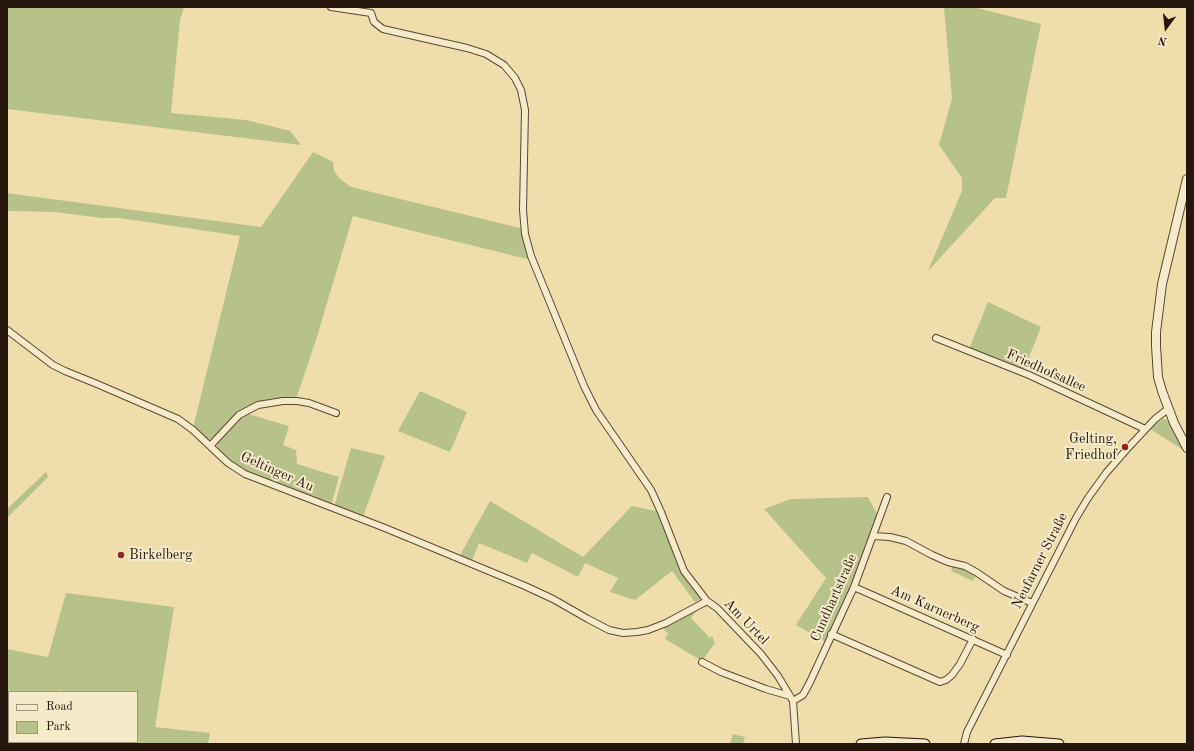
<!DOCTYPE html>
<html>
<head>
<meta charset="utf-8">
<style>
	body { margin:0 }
	#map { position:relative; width:1194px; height:751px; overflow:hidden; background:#efdeac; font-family:"Old Standard TT",serif }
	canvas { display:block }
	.frame { position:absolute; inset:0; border:8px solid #25150c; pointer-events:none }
	.legend { position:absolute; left:8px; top:691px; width:130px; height:52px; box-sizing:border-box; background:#f5eac9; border:1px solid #a2957d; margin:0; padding:5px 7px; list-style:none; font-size:12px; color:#25150c }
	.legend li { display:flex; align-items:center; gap:8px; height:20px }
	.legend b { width:20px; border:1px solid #a2957d }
	.north { position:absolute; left:1146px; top:8px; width:40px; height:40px; -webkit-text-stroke:3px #f5eac9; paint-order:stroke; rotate:195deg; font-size:11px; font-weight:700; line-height:16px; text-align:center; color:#25150c }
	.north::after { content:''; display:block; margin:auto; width:14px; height:18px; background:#25150c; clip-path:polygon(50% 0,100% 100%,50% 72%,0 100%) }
</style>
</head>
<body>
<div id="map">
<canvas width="1194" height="751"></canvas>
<div class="frame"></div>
<ul class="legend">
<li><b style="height:5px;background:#f5eac9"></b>Road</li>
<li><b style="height:11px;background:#b7c18a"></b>Park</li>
</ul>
<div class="north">N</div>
</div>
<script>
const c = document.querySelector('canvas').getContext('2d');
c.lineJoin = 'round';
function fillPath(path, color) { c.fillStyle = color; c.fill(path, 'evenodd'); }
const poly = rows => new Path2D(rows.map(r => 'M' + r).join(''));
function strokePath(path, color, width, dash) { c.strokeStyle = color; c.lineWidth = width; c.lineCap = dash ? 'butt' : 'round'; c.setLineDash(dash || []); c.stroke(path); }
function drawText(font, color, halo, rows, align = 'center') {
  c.font = font + ' "Old Standard TT",serif'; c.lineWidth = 4; c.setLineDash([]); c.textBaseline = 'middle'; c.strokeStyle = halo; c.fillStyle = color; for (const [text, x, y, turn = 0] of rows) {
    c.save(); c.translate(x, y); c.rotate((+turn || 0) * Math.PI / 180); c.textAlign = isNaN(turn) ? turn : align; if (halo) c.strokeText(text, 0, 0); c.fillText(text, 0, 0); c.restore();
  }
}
const green = poly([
	[7,7,184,7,180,20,171,113,246,120,290,131,301,145,7,109],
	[944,7,973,7,1041,24,1006,198,995,198,928,271,962,191,962,178,939,145,952,99],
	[313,152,333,162,334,171,340,179,351,187,524,229,531,260,353,216,316,340,297,396,290,398,259,403,213,440,207,439,193,428,240,236,120,218,102,218,55,212,7,211,7,193,261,227],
	[988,302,1041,327,1023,372,969,349],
	[420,391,467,412,450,452,398,431],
	[245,413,289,426,283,445,296,450,297,464,339,477,331,506,240,470,222,454,217,447,218,441],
	[1163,419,1167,420,1172,424,1185,451,1150,429,1150,427],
	[351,448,385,456,363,517,334,507],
	[46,472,48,477,7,518,7,509],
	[868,497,877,514,871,536,853,586,836,617,828,634,828,643,796,625,826,578,764,509,791,499],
	[490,501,583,557,632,506,661,512,683,573,702,597,700,600,695,602,672,571,635,600,610,592,618,578,585,563,578,577,532,553,527,563,479,543,472,561,459,557],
	[953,565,964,568,976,575,973,581,951,571],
	[66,593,174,607,155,727,210,733,208,744,129,744,129,742,137,742,137,692,68,692,59,690,59,692,9,692,9,742,48,742,48,744,7,744,7,649,48,657],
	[705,605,707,608,704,607,698,609,691,618,710,638,712,636,715,643,702,661,665,639,668,634,662,627],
	[733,734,745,737,743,744,730,744]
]);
const minor = poly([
	[331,7,371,13,374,22,383,29,467,48,486,54,504,65,515,78,521,90,525,110,523,210,525,234,531,256,584,386,596,410,651,490,661,512,684,571,707,601],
	[7,330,53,365,65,371,97,384,178,419,193,430,228,463,245,474,385,528,525,586,553,599,588,619,609,630,623,633,637,632,648,630,666,623,707,601,717,608,761,654,778,676,793,701,796,744],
	[936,338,1029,375,1145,429],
	[211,445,239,415,258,405,283,401,297,401,309,403,336,413],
	[873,536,890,537,906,541,932,555,948,562,965,566,976,572,1004,591,1032,603],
	[854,587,1007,655],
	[831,634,940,682,946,680,952,675,960,664,973,639],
	[702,662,721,672,766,689,790,696],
	[793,701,803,695,810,682,854,587,887,497],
	[964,744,967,732,1076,518,1088,498,1106,473,1127,449,1155,419,1168,409]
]);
const tertiary = poly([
	[1187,179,1162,284,1156,332,1156,346,1158,377,1162,391,1174,423,1187,448]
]);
const secondary = poly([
	[861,744,885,742,925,744],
	[995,744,1022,741,1059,744]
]);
const markers = [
	[1125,447,4,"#8f2418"],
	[121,555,4,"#8f2418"]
];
const streetNames = [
	["Friedhofsallee",1046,371,24],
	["Geltinger Au",277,472,24],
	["Neufarner Straße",1040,561,-63],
	["Cundhartstraße",834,598,-66],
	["Am Karnerberg",935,609,24],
	["Am Urtel",746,622,46]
];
const poiNames = [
	["Gelting,",1117,439],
	["Friedhof",1117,455],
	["Birkelberg",129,555,"left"]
];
fillPath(green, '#b7c18a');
strokePath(minor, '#584734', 8);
strokePath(tertiary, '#584734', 10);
strokePath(secondary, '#25150c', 11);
strokePath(minor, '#f5eac9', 6);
strokePath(tertiary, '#f5eac9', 8);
strokePath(secondary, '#f5eac9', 9);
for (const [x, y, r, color] of markers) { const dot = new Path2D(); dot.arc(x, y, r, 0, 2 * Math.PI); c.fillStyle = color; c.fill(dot); strokePath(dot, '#f5eac9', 1.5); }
drawText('14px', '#25150c', '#f5eac9', streetNames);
drawText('14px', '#25150c', '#f5eac9', poiNames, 'right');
</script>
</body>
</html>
